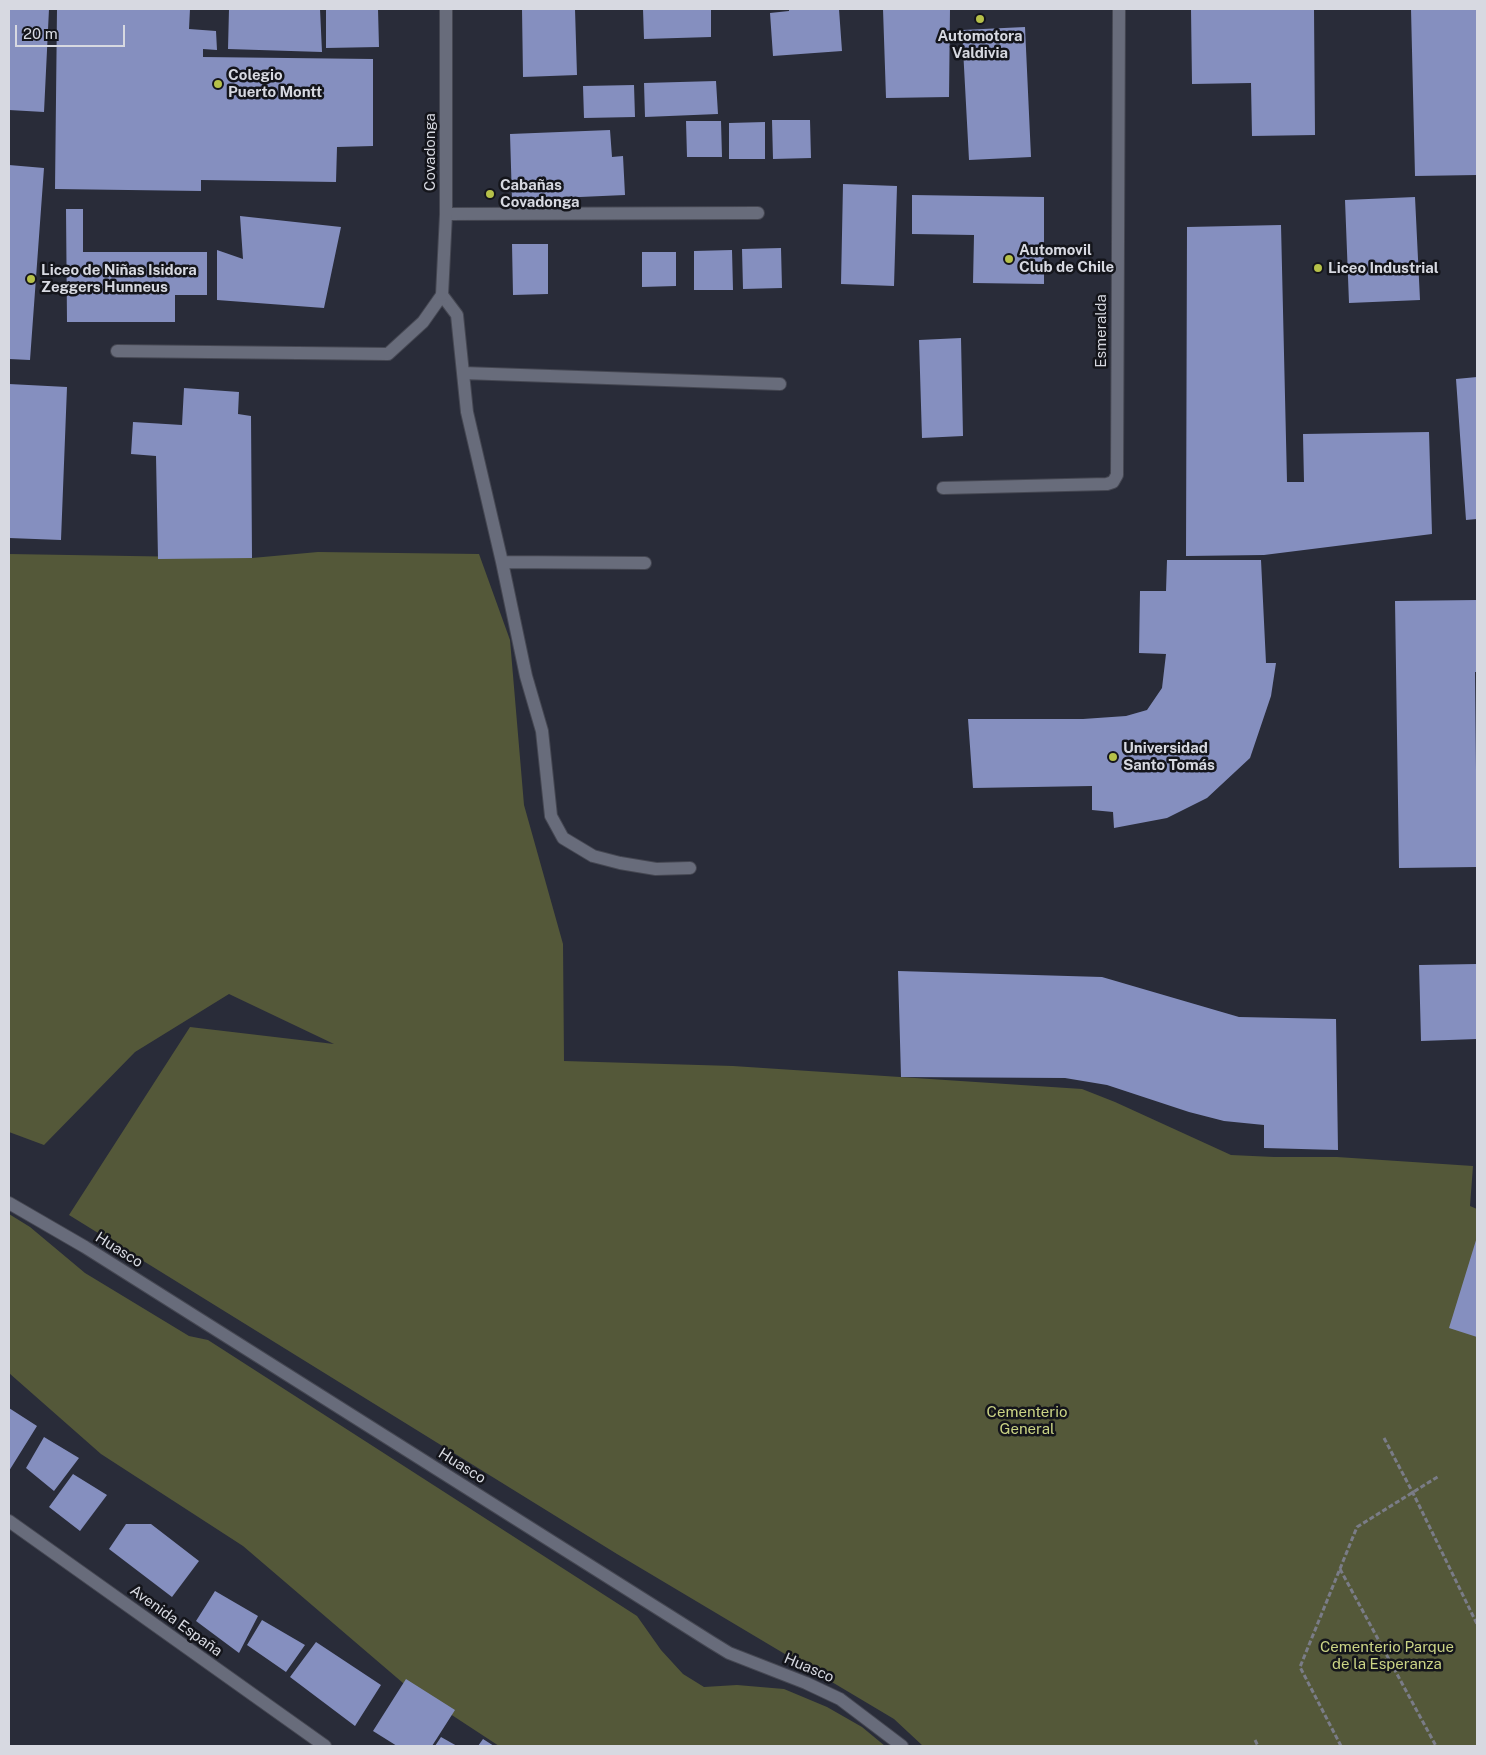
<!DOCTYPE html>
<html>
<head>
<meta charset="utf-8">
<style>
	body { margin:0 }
	#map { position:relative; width:1486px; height:1755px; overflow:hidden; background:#292c39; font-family:"Public Sans",sans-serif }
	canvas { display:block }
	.frame { position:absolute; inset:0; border:10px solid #d7d9e1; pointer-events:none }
	.scale { position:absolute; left:15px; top:25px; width:110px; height:22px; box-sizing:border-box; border:2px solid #d7d9e1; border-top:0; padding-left:6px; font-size:15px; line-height:18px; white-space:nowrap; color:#d7d9e1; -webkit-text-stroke:4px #14151b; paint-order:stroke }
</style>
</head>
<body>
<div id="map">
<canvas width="1486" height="1755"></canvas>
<div class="frame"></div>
<div class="scale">20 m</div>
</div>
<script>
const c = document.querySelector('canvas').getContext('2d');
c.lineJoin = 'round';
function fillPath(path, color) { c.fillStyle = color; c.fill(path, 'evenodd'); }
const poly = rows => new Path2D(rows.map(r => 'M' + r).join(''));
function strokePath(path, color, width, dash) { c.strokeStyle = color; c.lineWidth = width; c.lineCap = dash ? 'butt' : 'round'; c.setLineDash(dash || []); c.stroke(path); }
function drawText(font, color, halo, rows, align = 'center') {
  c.font = font + ' "Public Sans",sans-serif'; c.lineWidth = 5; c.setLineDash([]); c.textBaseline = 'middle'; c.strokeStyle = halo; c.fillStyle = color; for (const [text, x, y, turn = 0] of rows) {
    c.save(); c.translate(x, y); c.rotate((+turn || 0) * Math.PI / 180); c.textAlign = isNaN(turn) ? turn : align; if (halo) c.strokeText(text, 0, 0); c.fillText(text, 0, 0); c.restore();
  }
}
const green = poly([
	[318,552,479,554,510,640,524,805,563,944,564,1061,733,1066,1082,1089,1115,1102,1231,1155,1274,1157,1337,1157,1473,1166,1470,1206,1477,1209,1477,1746,923,1746,894,1719,617,1554,69,1215,190,1027,334,1044,229,994,135,1052,44,1145,9,1132,9,554,252,558],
	[9,1214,30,1227,85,1273,189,1336,208,1340,637,1616,661,1650,683,1674,704,1687,737,1685,784,1689,827,1707,862,1727,885,1746,499,1746,403,1683,243,1546,101,1454,9,1373]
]);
const building = poly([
	[9,9,49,9,44,112,9,110],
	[57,9,190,9,189,29,216,31,217,50,203,49,203,57,373,59,373,146,337,147,336,182,201,180,201,191,55,189],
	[229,9,320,9,322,52,228,49],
	[326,9,378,9,379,47,326,48],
	[522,9,575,9,577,75,523,77],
	[643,9,711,9,711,37,644,39],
	[789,9,839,9,842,51,773,56,770,13,789,11],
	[883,9,950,9,949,97,886,98],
	[1191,9,1314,9,1315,135,1252,136,1251,83,1192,84],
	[1411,9,1477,9,1477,175,1415,176],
	[1025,27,1031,157,969,160,962,30],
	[716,81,718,114,645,117,644,83],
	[634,85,635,117,584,118,583,86],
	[772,120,810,120,811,158,773,159],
	[686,121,721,121,722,157,687,157],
	[765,122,765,159,729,159,729,123],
	[610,130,612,157,623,156,625,195,512,200,510,134],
	[9,165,44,168,30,360,9,359],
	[843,184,897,186,894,286,841,284],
	[912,195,1044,197,1044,284,973,283,974,235,912,234],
	[1415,197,1420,300,1349,303,1345,200],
	[66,209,83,209,83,252,207,252,207,295,175,295,175,322,67,322],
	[240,216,341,227,324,308,217,300,217,250,243,259],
	[1281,225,1287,482,1304,482,1303,434,1429,432,1432,534,1264,555,1186,556,1187,227],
	[512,244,548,244,548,294,513,295],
	[781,248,782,288,743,289,742,249],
	[732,250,733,290,694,290,694,251],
	[642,252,676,252,676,286,642,287],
	[961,338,963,436,922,438,919,340],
	[1477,377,1477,519,1466,520,1456,379],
	[9,384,67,387,61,540,9,538],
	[184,388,239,392,238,414,251,416,252,558,158,559,156,456,131,454,133,422,182,425],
	[1167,560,1261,560,1266,663,1276,663,1271,696,1250,758,1207,798,1167,818,1114,828,1113,812,1092,810,1092,786,973,788,968,719,1083,719,1126,716,1147,710,1162,688,1166,654,1139,653,1140,591,1166,591],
	[1477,600,1477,672,1475,672,1477,867,1399,868,1395,601],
	[1477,964,1477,1039,1421,1041,1419,965],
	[898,971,1102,977,1239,1017,1336,1019,1338,1150,1264,1148,1264,1125,1224,1121,1189,1112,1107,1085,1065,1078,901,1077],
	[1477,1237,1477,1337,1449,1328],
	[9,1408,37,1426,9,1471],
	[44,1437,79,1458,54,1491,26,1468],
	[73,1474,107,1495,80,1531,49,1507],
	[126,1524,151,1524,199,1561,172,1597,109,1549],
	[215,1591,258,1616,239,1653,196,1621],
	[262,1620,305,1645,286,1672,247,1645],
	[316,1642,381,1685,355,1726,290,1677],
	[406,1679,455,1710,432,1746,397,1746,373,1731],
	[441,1737,457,1746,435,1746],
	[483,1739,494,1746,478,1746]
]);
const path = poly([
	[1384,1438,1413,1493,1477,1624],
	[1340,1569,1436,1746],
	[1255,1740,1258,1746],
	[1341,1746,1300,1667,1357,1527,1439,1476]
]);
const service = poly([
	[446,214,758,213],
	[117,351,388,354,423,322,442,295,457,315,467,412,502,562,526,676,542,731,551,816,563,838,593,856,620,863,656,869,690,868],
	[463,373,780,384],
	[502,562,645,563]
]);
const minor = poly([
	[442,295,446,214,446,9],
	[943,488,1107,484,1113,482,1117,475,1119,9],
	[9,1203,85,1247,711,1642,729,1653,806,1683,840,1699,902,1746],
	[9,1521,325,1746]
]);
const markers = [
	[980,19,5,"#b6c149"],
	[218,84,5,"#b6c149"],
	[490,194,5,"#b6c149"],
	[1009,259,5,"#b6c149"],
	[1318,268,5,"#b6c149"],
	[31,279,5,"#b6c149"],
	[1113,757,5,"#b6c149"]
];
const poiNames = [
	["Automotora",980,36,"center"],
	["Valdivia",980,53,"center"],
	["Colegio",228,75],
	["Puerto Montt",228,92],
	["Cabañas",500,185],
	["Covadonga",500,202],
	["Automovil",1019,250],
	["Club de Chile",1019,267],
	["Liceo Industrial",1328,268],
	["Liceo de Niñas Isidora",41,270],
	["Zeggers Hunneus",41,287],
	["Universidad",1123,748],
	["Santo Tomás",1123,765]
];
const streetNames = [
	["Covadonga",430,152,-90],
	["Esmeralda",1101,331,-90],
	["Huasco",119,1250,32],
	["Huasco",462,1466,32],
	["Avenida España",176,1621,36],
	["Huasco",809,1668,23]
];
const parkNames = [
	["Cementerio",1027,1412],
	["General",1027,1429],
	["Cementerio Parque",1387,1647],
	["de la Esperanza",1387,1664]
];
fillPath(green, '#545839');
fillPath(building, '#858fbf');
strokePath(service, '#454752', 14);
strokePath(minor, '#454752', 14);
strokePath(path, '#7a7c87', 3, [5, 2.5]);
strokePath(service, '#686c7b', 12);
strokePath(minor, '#686c7b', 12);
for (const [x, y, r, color] of markers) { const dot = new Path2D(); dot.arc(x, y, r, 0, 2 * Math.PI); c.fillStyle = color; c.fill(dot); strokePath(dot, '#14151b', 2); }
drawText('bold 15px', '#d7d9e1', '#14151b', poiNames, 'left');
drawText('15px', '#d7d9e1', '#14151b', streetNames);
drawText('15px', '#cbd485', '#14151b', parkNames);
</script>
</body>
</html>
